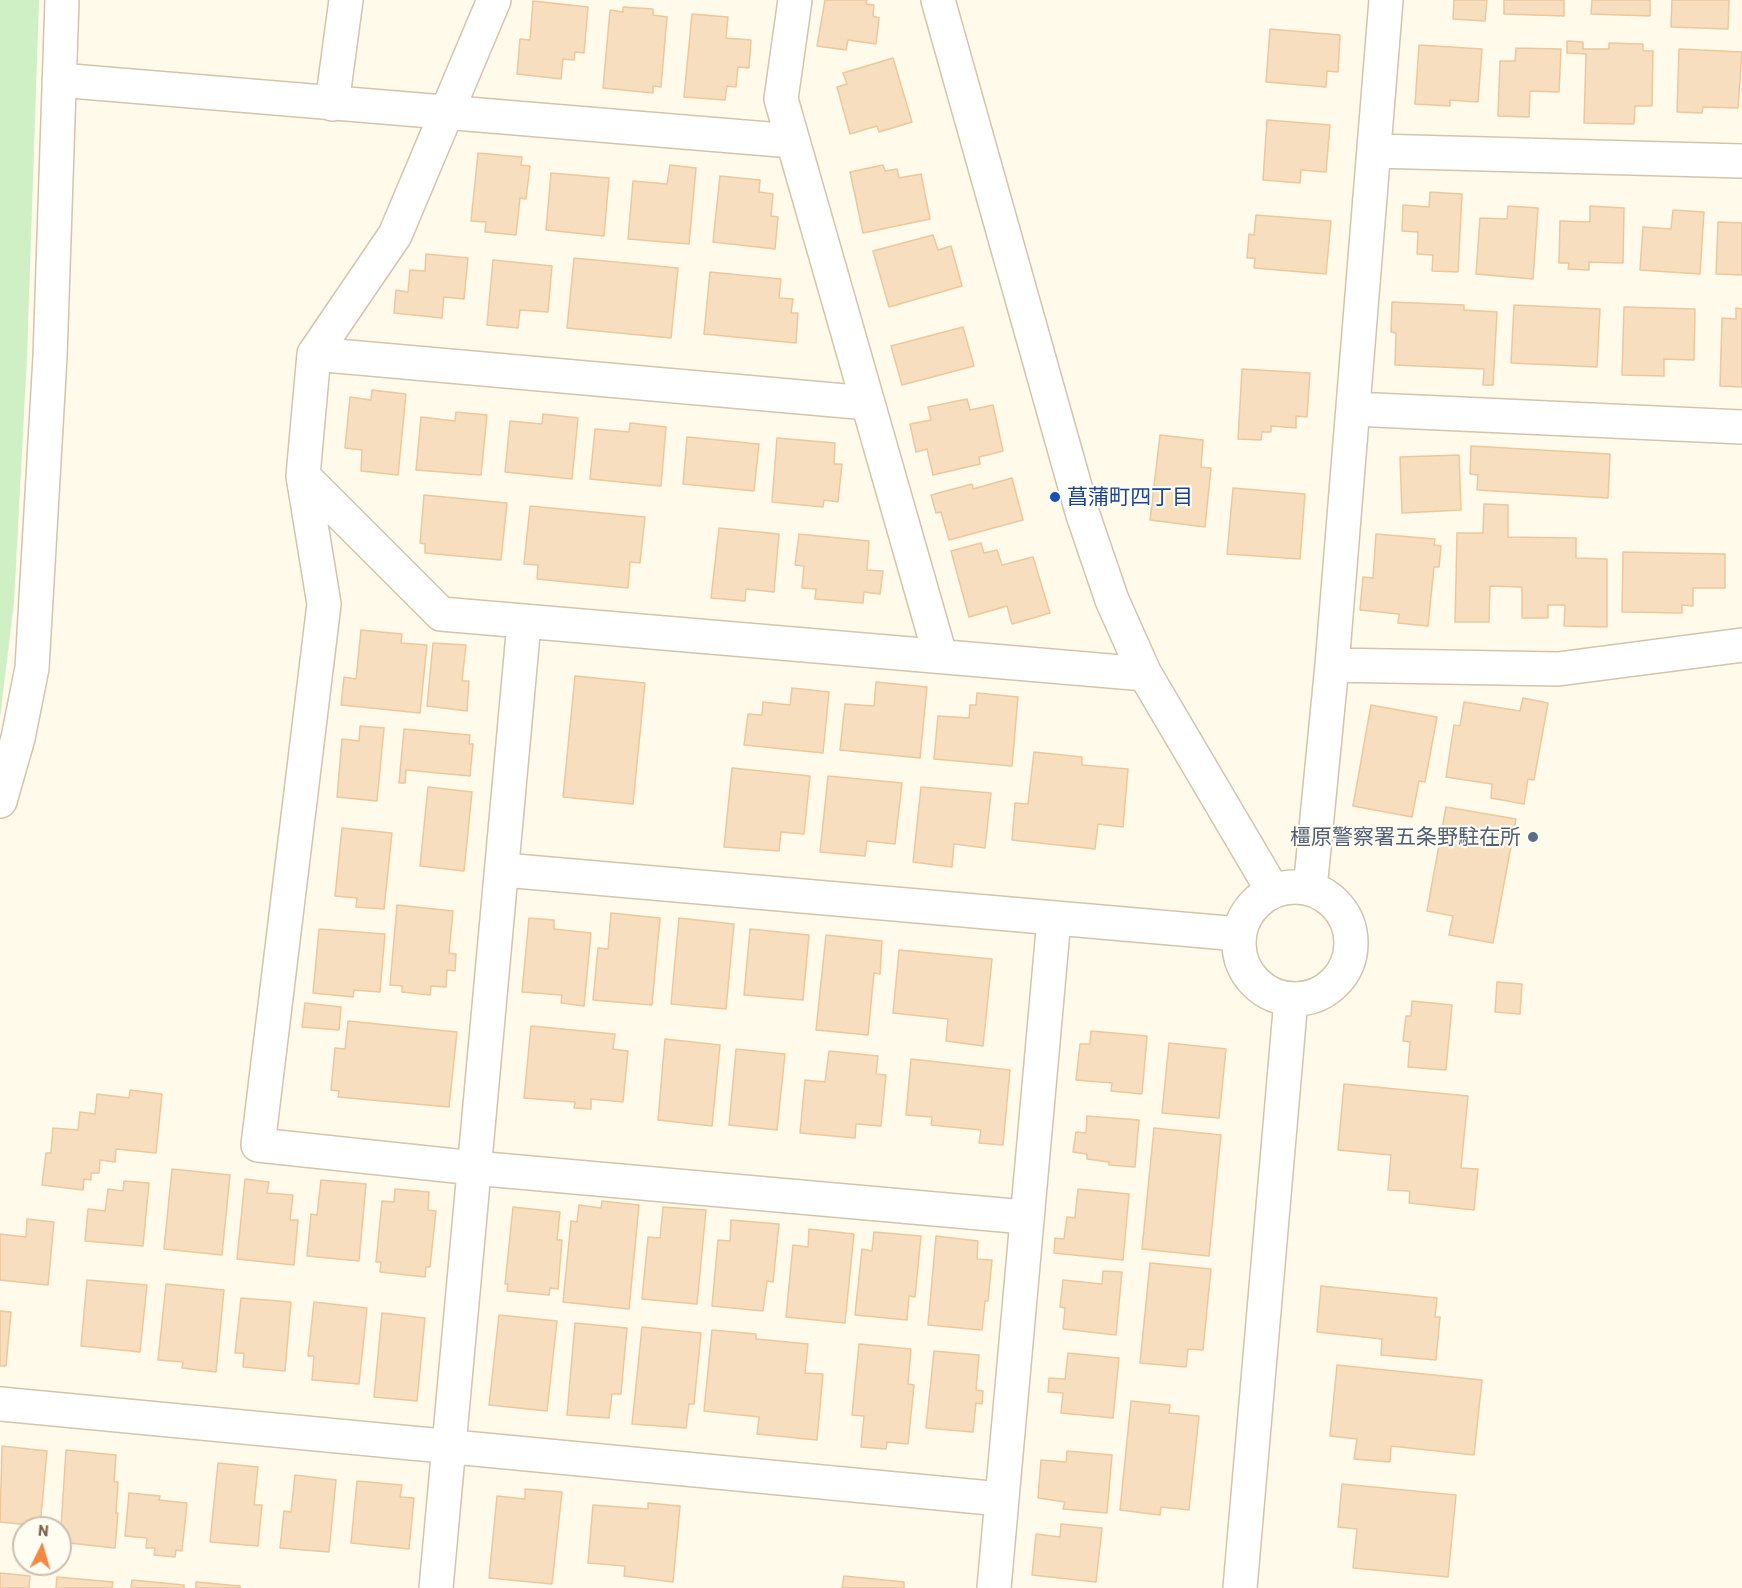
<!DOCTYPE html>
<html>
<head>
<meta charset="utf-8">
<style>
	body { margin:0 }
	#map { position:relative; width:1742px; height:1588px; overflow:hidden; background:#fffaea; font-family:Barlow,sans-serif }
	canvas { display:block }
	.north { position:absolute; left:12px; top:1516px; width:60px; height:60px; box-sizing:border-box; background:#fffcf2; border:2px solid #cbbfae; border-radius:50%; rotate:5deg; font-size:16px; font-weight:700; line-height:24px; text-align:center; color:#7e6449 }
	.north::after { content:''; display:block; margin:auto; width:21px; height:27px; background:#f58743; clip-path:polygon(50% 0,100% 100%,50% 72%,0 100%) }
</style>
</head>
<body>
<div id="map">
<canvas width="1742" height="1588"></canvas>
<div class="north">N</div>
</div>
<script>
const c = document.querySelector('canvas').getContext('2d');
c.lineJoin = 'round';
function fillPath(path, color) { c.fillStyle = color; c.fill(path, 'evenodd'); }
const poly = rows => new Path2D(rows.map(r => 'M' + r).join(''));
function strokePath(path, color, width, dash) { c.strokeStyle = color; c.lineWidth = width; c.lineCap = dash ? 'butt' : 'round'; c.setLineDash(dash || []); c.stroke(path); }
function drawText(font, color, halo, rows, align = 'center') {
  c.font = font + ' Barlow,"Noto Sans JP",sans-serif'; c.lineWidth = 4.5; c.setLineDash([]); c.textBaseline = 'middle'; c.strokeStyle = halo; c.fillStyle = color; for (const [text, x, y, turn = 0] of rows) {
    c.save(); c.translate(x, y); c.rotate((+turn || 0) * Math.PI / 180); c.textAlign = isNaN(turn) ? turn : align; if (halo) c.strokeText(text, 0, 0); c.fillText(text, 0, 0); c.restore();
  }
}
const green = poly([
	[0,0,39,0,27,356,14,602,0,718]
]);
const building = poly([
	[825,0,867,0,866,4,874,5,873,16,879,18,876,44,848,40,846,50,817,46,825,0],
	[1454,0,1487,0,1485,21,1453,19,1454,0],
	[1504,0,1564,0,1564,16,1504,14,1504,0],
	[1592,0,1650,0,1650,16,1591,14,1592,0],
	[1672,0,1729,0,1728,29,1671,27,1672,0],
	[533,1,588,7,584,53,575,52,574,60,563,59,561,79,517,74,520,39,530,40,533,1],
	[623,7,653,9,653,15,667,17,661,87,653,86,653,93,603,88,610,10,623,12,623,7],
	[692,14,728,17,726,38,751,40,749,68,738,67,736,87,727,86,725,100,684,97,692,14],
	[1270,29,1340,35,1338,72,1327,71,1326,87,1266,82,1270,29],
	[1567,41,1583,42,1583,49,1609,49,1609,43,1643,44,1643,51,1653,51,1652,106,1635,106,1634,124,1584,123,1586,54,1567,53,1567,41],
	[1419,45,1482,49,1478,102,1450,100,1450,106,1415,104,1419,45],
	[1516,48,1561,49,1559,92,1530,91,1529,117,1498,116,1500,61,1515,61,1516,48],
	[1679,49,1742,52,1738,108,1703,107,1702,113,1677,112,1679,49],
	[893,58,912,122,879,132,877,126,850,134,837,87,847,84,843,73,893,58],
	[1267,120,1330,125,1326,172,1301,170,1300,183,1263,180,1267,120],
	[478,153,522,157,521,165,530,166,526,199,520,198,516,235,485,232,486,222,471,221,478,153],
	[670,165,696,168,689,244,628,239,633,181,667,184,670,165],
	[883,165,885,171,897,169,899,178,921,174,930,219,863,233,850,172,883,165],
	[551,173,609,178,604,236,546,230,551,173],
	[720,176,760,180,759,192,773,194,771,216,778,217,775,249,713,242,720,176],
	[1430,192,1462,194,1458,272,1432,271,1433,255,1417,254,1418,232,1402,231,1403,205,1429,207,1430,192],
	[1508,206,1538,208,1533,279,1476,274,1480,218,1507,219,1508,206],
	[1590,206,1624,208,1623,263,1589,262,1589,270,1568,269,1569,263,1559,263,1560,221,1590,222,1590,206],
	[1673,210,1704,212,1700,274,1640,270,1643,227,1671,229,1673,210],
	[1256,215,1331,221,1326,274,1254,268,1255,258,1247,258,1249,234,1254,235,1256,215],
	[1718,222,1742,223,1742,275,1716,274,1718,222],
	[933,235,938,250,951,246,962,286,889,307,873,251,933,235],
	[426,254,468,258,464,299,444,297,442,318,394,313,396,290,408,292,410,270,425,271,426,254],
	[574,258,678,268,671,338,567,328,574,258],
	[493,260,552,266,548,312,520,310,518,328,487,325,493,260],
	[710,272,781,279,779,298,793,299,791,313,798,313,796,343,704,334,710,272],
	[1392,302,1464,305,1464,310,1497,312,1493,385,1483,385,1484,369,1395,365,1396,333,1391,332,1392,302],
	[1514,305,1600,309,1597,367,1511,363,1514,305],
	[1624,307,1695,309,1694,360,1664,359,1664,376,1622,375,1624,307],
	[1736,308,1742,309,1742,387,1720,386,1722,318,1736,319,1736,308],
	[963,327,974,366,902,385,891,346,963,327],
	[1242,369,1310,373,1307,417,1296,416,1296,428,1271,426,1271,432,1262,432,1261,440,1238,439,1242,369],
	[372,390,406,394,398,475,361,471,362,450,345,448,350,397,371,400,372,390],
	[967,399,970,410,993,405,1003,451,979,457,980,464,933,475,927,449,916,452,910,424,931,420,928,407,967,399],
	[456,412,487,415,481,475,416,470,421,417,455,421,456,412],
	[543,414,578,418,572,479,505,472,510,421,542,424,543,414],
	[630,423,666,427,661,486,590,479,595,429,629,432,630,423],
	[1160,435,1203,440,1201,467,1211,468,1205,527,1150,520,1160,435],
	[687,437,759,444,754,491,683,484,687,437],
	[777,438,835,443,834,464,842,464,838,502,824,500,823,507,772,502,777,438],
	[1471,446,1610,454,1608,498,1477,490,1478,475,1470,474,1471,446],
	[1459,455,1461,510,1402,513,1400,457,1459,455],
	[1012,478,1023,520,949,540,941,512,936,513,931,495,972,484,973,489,1012,478],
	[1233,488,1305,494,1300,559,1227,554,1233,488],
	[424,495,507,503,501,560,425,553,425,544,420,543,424,495],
	[1484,504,1508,505,1508,537,1576,538,1576,558,1607,559,1607,627,1564,626,1565,605,1548,605,1548,618,1522,618,1522,587,1490,586,1489,622,1455,622,1457,533,1483,533,1484,504],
	[530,506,645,517,640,563,630,562,628,588,537,579,538,565,524,564,530,506],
	[719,528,779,534,774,592,746,589,745,601,711,598,719,528],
	[799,534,869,541,867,570,883,571,880,594,864,592,863,603,815,599,816,589,802,588,804,566,795,565,799,534],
	[1376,534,1435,539,1434,545,1441,546,1439,567,1434,567,1428,626,1398,623,1399,614,1360,610,1363,577,1373,578,1376,534],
	[981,543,984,553,997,550,1002,565,1033,557,1050,613,1012,624,1007,606,969,617,951,551,981,543],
	[1623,552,1725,554,1725,588,1693,588,1693,606,1682,605,1682,613,1622,612,1623,552],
	[361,630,402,634,401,643,427,645,420,713,341,705,344,677,356,679,361,630],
	[433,643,466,645,462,681,469,681,467,711,427,706,433,643],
	[575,676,645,683,633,804,563,797,575,676],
	[876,682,927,687,920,758,840,750,845,704,874,706,876,682],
	[792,688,829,692,823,753,744,745,748,714,762,715,763,702,790,705,792,688],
	[977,693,1018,697,1012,766,934,759,938,716,969,718,970,705,976,705,977,693],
	[1523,698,1548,703,1534,780,1528,779,1524,804,1491,798,1492,784,1446,777,1454,725,1460,726,1464,702,1520,711,1523,698],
	[1371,705,1437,717,1425,782,1419,781,1412,817,1353,806,1371,705],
	[360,726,384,728,377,801,337,797,342,739,359,741,360,726],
	[404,729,470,735,469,744,473,744,470,776,406,770,405,783,399,783,404,729],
	[1034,752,1082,757,1082,765,1128,769,1123,827,1098,824,1095,849,1012,840,1015,803,1028,804,1034,752],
	[732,768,810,776,804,834,781,832,779,851,724,847,732,768],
	[828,776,902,783,895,844,867,841,865,856,820,852,828,776],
	[428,787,472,792,464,871,420,866,428,787],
	[921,787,991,793,985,848,954,844,952,867,913,862,921,787],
	[1446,807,1516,819,1493,943,1449,935,1453,916,1427,911,1446,807],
	[342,828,392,833,384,909,356,907,357,898,335,896,342,828],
	[397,905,453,911,449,953,456,954,455,971,447,970,446,987,431,986,430,995,402,992,402,986,390,985,397,905],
	[611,913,660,918,652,1005,593,1000,598,948,608,949,611,913],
	[529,918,554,920,554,929,591,933,584,1006,561,1003,562,995,522,992,529,918],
	[679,918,734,924,726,1009,671,1004,679,918],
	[319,929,385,934,380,992,354,990,353,997,313,993,319,929],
	[750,929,809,935,803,1000,744,995,750,929],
	[826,935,882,941,880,974,874,973,868,1035,816,1030,826,935],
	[899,950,992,959,983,1046,946,1041,948,1019,893,1013,899,950],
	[1497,982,1522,984,1520,1014,1495,1012,1497,982],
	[1412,1001,1452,1005,1446,1070,1408,1067,1410,1042,1403,1041,1406,1016,1411,1016,1412,1001],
	[305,1003,341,1007,339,1030,302,1027,305,1003],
	[348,1021,457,1032,449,1107,338,1097,339,1091,331,1090,335,1048,345,1049,348,1021],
	[531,1026,615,1034,613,1049,628,1051,623,1102,591,1099,591,1109,574,1108,575,1102,524,1098,531,1026],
	[1091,1031,1147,1036,1142,1094,1111,1091,1112,1083,1076,1080,1080,1044,1090,1044,1091,1031],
	[665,1039,720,1045,712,1126,658,1120,665,1039],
	[1169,1043,1226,1049,1219,1118,1162,1113,1169,1043],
	[736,1049,785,1054,777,1130,729,1125,736,1049],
	[829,1051,878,1056,876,1074,886,1075,881,1126,856,1124,855,1138,800,1133,805,1080,825,1082,829,1051],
	[911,1059,1010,1070,1003,1145,979,1143,981,1130,931,1125,932,1117,906,1115,911,1059],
	[1344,1084,1468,1096,1461,1168,1478,1169,1474,1210,1409,1203,1410,1191,1388,1190,1391,1155,1338,1150,1344,1084],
	[130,1090,162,1094,156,1153,116,1149,115,1162,100,1160,99,1173,91,1173,91,1180,84,1179,83,1190,42,1185,46,1153,51,1153,53,1128,78,1130,80,1112,95,1114,97,1094,129,1098,130,1090],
	[1087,1116,1139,1120,1135,1167,1109,1165,1109,1162,1087,1159,1087,1154,1073,1152,1076,1132,1086,1133,1087,1116],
	[1154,1128,1221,1135,1209,1256,1142,1249,1154,1128],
	[172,1169,230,1175,222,1255,164,1249,172,1169],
	[245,1179,269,1182,267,1193,293,1195,290,1220,298,1220,294,1265,237,1259,245,1179],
	[321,1180,366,1184,359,1261,307,1256,311,1214,317,1215,321,1180],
	[124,1181,149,1183,143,1246,85,1241,88,1209,105,1211,108,1189,123,1191,124,1181],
	[395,1189,429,1192,428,1210,436,1211,430,1267,426,1267,425,1277,380,1272,381,1262,376,1262,382,1201,394,1202,395,1189],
	[1078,1189,1129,1194,1123,1260,1054,1253,1055,1238,1064,1239,1067,1217,1075,1218,1078,1189],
	[602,1201,639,1205,629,1309,563,1302,571,1221,577,1222,579,1205,601,1208,602,1201],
	[513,1207,560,1212,557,1240,562,1240,558,1289,550,1288,549,1295,507,1291,508,1284,505,1284,513,1207],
	[663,1207,706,1210,697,1304,642,1299,648,1237,660,1238,663,1207],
	[27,1219,54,1222,48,1285,0,1280,0,1234,26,1237,27,1219],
	[731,1220,779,1224,773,1282,767,1281,763,1311,712,1306,718,1240,730,1241,731,1220],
	[809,1229,854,1234,845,1323,786,1317,793,1245,808,1247,809,1229],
	[874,1232,921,1236,915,1297,909,1296,907,1320,855,1315,862,1249,872,1251,874,1232],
	[936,1236,978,1241,977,1259,992,1260,988,1301,985,1301,982,1330,928,1325,936,1236],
	[1150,1263,1211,1269,1203,1350,1188,1349,1186,1367,1140,1363,1150,1263],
	[1103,1271,1122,1272,1116,1335,1063,1329,1065,1308,1060,1307,1063,1280,1102,1284,1103,1271],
	[87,1280,147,1285,140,1352,81,1346,87,1280],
	[166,1284,224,1290,216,1372,182,1368,183,1362,158,1360,166,1284],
	[1321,1286,1437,1298,1435,1317,1440,1317,1436,1360,1381,1355,1382,1339,1317,1332,1321,1286],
	[241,1298,291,1302,285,1371,243,1367,244,1353,235,1353,241,1298],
	[314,1302,367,1308,359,1384,312,1380,314,1356,308,1356,314,1302],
	[0,1311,11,1312,6,1366,0,1366,0,1311],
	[382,1313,425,1318,417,1401,374,1397,382,1313],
	[499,1315,557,1321,547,1411,489,1405,499,1315],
	[575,1323,627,1328,621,1394,612,1394,609,1418,567,1415,575,1323],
	[642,1327,701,1333,694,1404,689,1404,686,1428,632,1424,642,1327],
	[712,1330,756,1334,756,1339,808,1344,805,1373,823,1374,817,1440,757,1434,759,1417,704,1411,712,1330],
	[859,1344,911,1349,908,1384,914,1385,908,1444,887,1442,886,1449,861,1447,864,1416,852,1415,859,1344],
	[934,1351,979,1355,976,1390,983,1391,982,1404,976,1403,973,1432,926,1428,934,1351],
	[1068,1353,1119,1358,1113,1418,1061,1413,1063,1393,1048,1392,1049,1378,1065,1379,1068,1353],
	[1337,1365,1482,1380,1474,1455,1391,1446,1390,1462,1354,1459,1357,1439,1330,1436,1337,1365],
	[1131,1401,1170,1405,1169,1413,1199,1416,1189,1510,1161,1507,1160,1515,1120,1510,1131,1401],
	[2,1446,47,1451,40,1526,0,1522,2,1446],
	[66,1450,116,1455,114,1482,118,1482,116,1513,118,1513,115,1548,60,1542,66,1450],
	[1067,1451,1112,1455,1107,1513,1063,1509,1065,1502,1038,1498,1041,1460,1066,1462,1067,1451],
	[218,1463,258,1467,254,1505,262,1505,258,1546,210,1542,218,1463],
	[295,1475,336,1480,329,1552,280,1548,284,1511,291,1512,295,1475],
	[357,1481,402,1485,400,1497,414,1498,409,1549,351,1543,357,1481],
	[1342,1484,1456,1495,1448,1577,1353,1568,1357,1529,1338,1527,1342,1484],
	[525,1489,562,1492,552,1584,489,1578,497,1496,525,1499,525,1489],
	[129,1493,160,1496,159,1500,187,1503,182,1551,176,1550,175,1557,154,1555,155,1548,146,1548,147,1538,125,1536,129,1493],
	[648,1503,680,1506,673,1582,624,1576,625,1566,588,1563,593,1505,648,1509,648,1503],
	[1061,1524,1102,1528,1096,1582,1032,1575,1036,1534,1060,1537,1061,1524],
	[0,1573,30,1576,29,1588,0,1588,0,1573],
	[844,1576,904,1582,904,1588,842,1588,844,1576],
	[57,1577,113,1582,112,1588,56,1588,57,1577],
	[132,1580,184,1585,184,1588,131,1588,132,1580],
	[196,1582,240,1586,240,1588,196,1588,196,1582]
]);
const minor = poly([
	[494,0,395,235,314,354,303,476,324,604,258,1145,474,1168,1025,1217],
	[795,0,781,99,940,655],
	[938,0,1083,515,1112,600,1145,674,1273,891],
	[59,80,792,141],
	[332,104,346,0],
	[1375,151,1742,161],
	[314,354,868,403],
	[1353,409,1742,427],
	[303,476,441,614,1145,674],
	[1332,665,1558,669,1742,645],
	[0,801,18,738,32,668,50,357,62,0],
	[504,870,1239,934],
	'1239 943a56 56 0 1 1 112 0a56 56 0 1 1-112 0Z',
	[1310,889,1332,665,1386,0],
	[0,1404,1001,1499],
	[436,1588,524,623],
	[994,1588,1054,919],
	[1240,1588,1291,999]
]);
const markers = [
	[1055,497,6,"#1a4fb4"],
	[1533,837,6,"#5c6f8a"]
];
const transitNames = [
	["菖蒲町四丁目",1067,497]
];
const serviceNames = [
	["橿原警察署五条野駐在所",1521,837]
];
fillPath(green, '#cfefc5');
fillPath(building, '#f7debe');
strokePath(building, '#ecc89c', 1.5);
strokePath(minor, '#d3c4ad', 36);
strokePath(minor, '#fff', 33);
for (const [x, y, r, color] of markers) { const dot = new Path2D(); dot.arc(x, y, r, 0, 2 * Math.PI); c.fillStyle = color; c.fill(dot); strokePath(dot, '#fffcf2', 2); }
drawText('21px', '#164399', '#fffcf2', transitNames, 'left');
drawText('21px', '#4e5e75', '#fffcf2', serviceNames, 'right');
</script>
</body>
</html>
